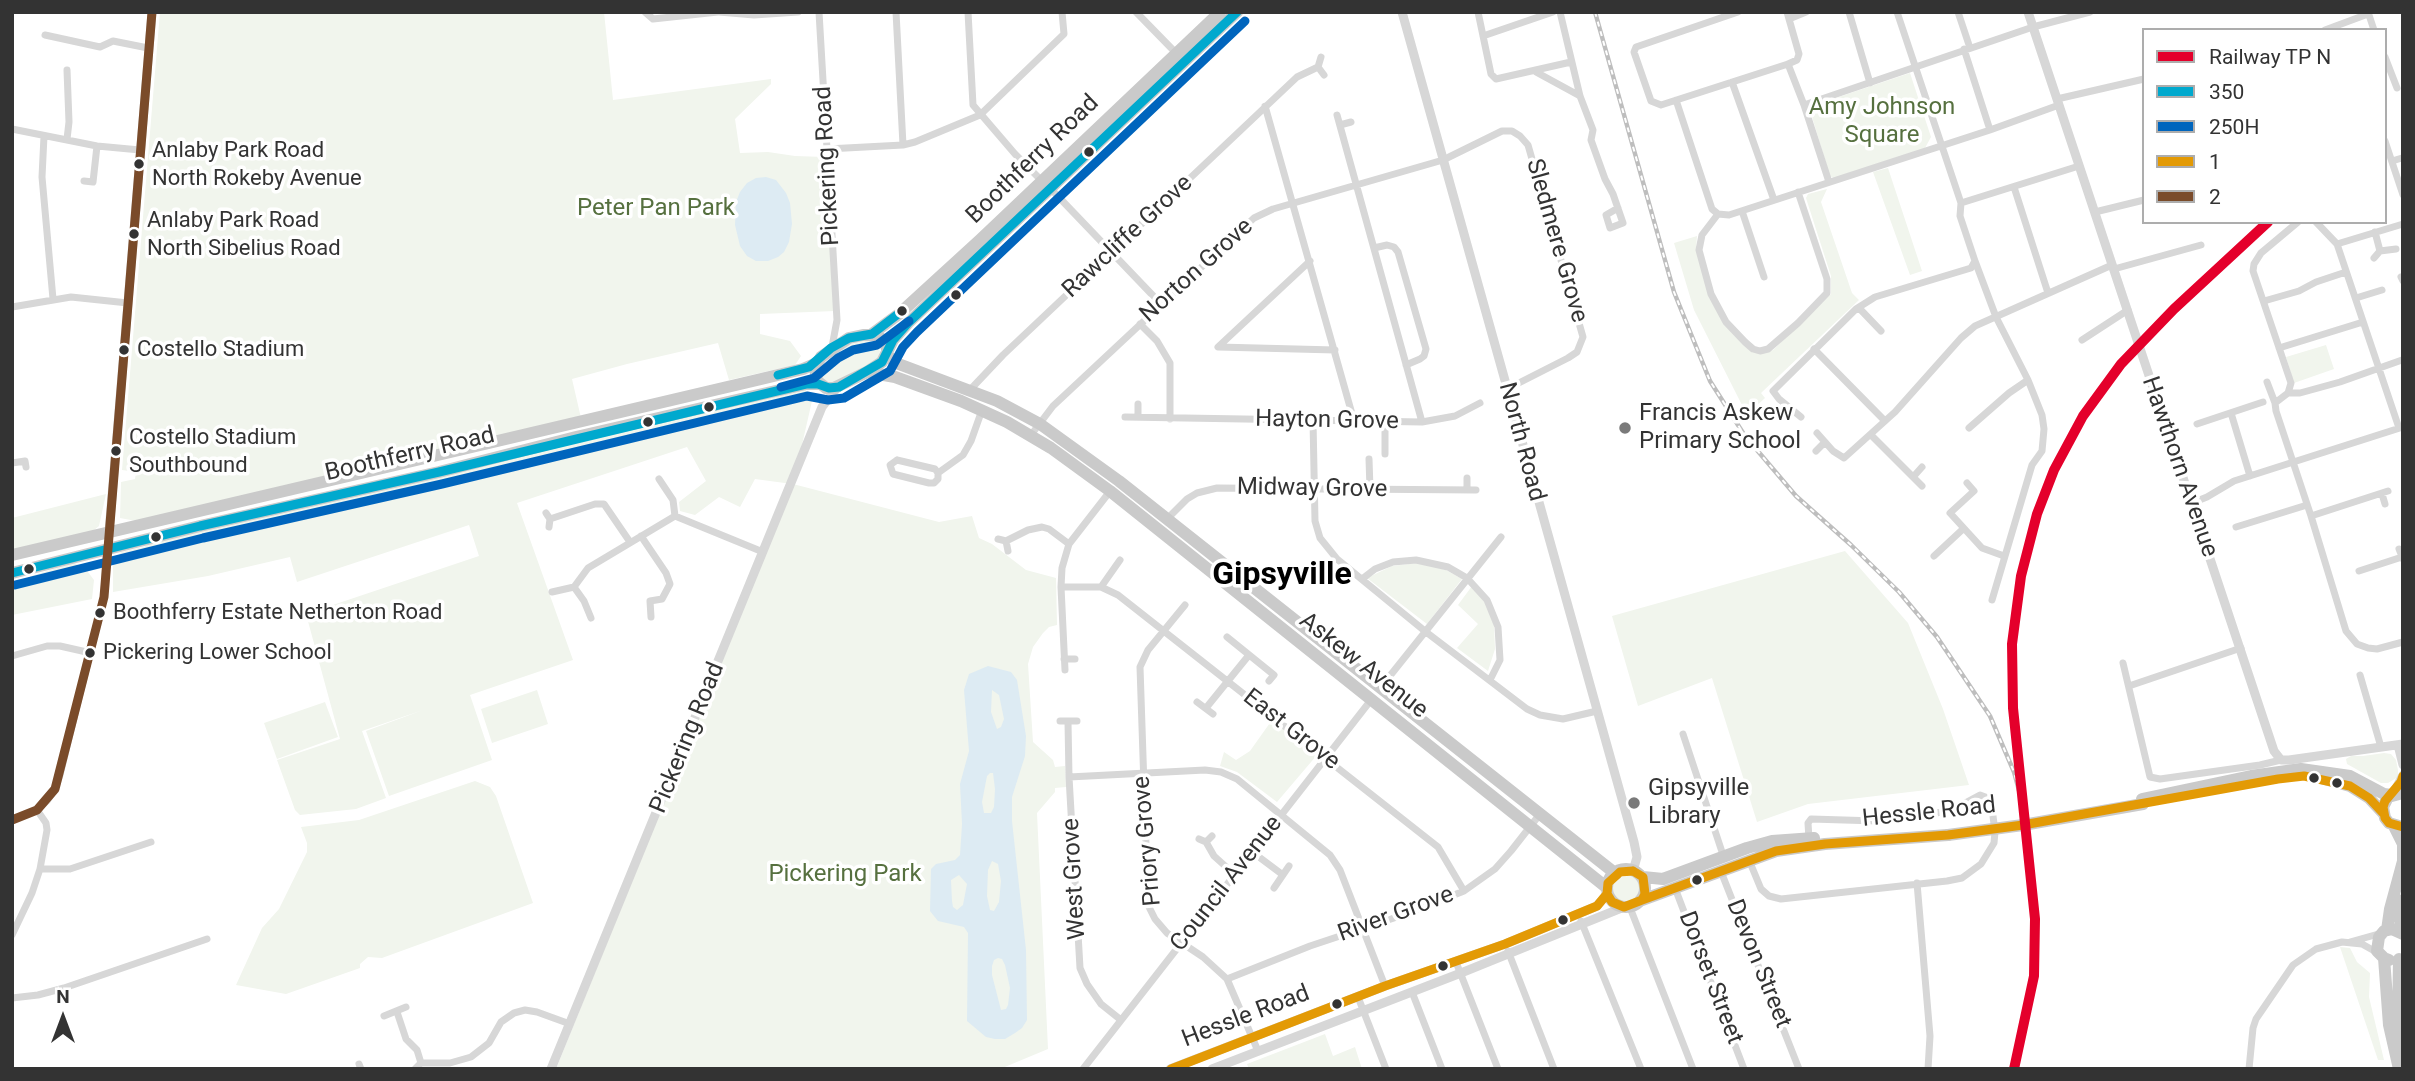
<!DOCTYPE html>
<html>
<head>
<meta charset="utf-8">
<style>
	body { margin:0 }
	#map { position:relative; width:2415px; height:1081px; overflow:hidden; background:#fff; font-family:Roboto,sans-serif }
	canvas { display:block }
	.frame { position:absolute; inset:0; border:14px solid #333; pointer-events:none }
	.legend { position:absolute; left:2142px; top:28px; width:245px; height:196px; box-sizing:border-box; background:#fff; border:2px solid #adadad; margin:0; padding:9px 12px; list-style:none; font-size:21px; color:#333 }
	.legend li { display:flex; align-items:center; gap:14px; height:35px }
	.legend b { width:35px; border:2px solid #adadad }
	.north { position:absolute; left:28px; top:983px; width:70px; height:70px; -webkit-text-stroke:5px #fff; paint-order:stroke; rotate:0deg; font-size:19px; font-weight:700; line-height:28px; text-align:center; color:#333 }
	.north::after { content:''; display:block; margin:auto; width:24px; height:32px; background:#333; clip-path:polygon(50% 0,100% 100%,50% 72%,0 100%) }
</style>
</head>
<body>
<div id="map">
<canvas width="2415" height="1081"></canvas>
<div class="frame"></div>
<ul class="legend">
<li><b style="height:9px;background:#e4002b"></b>Railway TP N</li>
<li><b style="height:9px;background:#00a9ce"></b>350</li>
<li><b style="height:9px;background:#0065bd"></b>250H</li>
<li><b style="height:9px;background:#e39a05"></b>1</li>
<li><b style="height:9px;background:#7a4b2a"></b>2</li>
</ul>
<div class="north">N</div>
</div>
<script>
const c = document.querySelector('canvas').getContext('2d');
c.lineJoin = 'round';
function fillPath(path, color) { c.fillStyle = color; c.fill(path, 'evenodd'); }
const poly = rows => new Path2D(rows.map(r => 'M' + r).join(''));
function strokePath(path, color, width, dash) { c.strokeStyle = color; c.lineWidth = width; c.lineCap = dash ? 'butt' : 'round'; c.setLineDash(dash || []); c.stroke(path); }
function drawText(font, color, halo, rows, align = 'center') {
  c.font = font + ' Roboto,sans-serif'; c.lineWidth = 7; c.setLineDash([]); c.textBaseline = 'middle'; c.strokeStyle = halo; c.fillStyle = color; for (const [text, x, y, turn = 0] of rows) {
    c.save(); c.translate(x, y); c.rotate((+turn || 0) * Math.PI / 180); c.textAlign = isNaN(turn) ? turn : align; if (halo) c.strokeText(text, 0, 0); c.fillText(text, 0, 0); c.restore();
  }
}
const green = poly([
	[160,12,604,12,613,100,771,79,771,84,735,119,740,153,768,152,795,156,825,157,835,311,760,314,760,334,790,341,801,356,795,365,729,380,718,343,627,364,572,379,581,418,136,521,120,518,121,482,135,479,136,472,122,470],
	[1910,73,1931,137,1925,148,1835,179,1830,176,1809,107],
	[1888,168,1922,271,1910,275,1873,172],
	[1827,189,1821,202,1852,293,1859,300,1761,393,1765,398,1747,415,1694,310,1674,243,1697,236,1696,250,1724,324,1761,354,1773,350,1831,294,1831,276,1806,198,1808,194],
	[871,340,879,347,880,352,877,360,835,383,822,381,819,372,822,364,838,350,855,342],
	[2326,345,2334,369,2294,383,2286,357],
	[805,389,812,401,793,484,939,522,972,516,979,538,992,544,1026,570,1056,578,1057,625,1049,627,1043,633,1033,647,1028,664,1033,742,1053,760,1055,767,1065,766,1066,787,1055,788,1055,792,1037,813,1048,1049,1000,1069,556,1069,792,484,755,479,740,507,719,497,695,515,680,511,679,502,706,481,687,447,517,503,573,660,470,695,492,760,389,796,366,731,423,710,362,731,386,798,356,809,309,814,300,815,295,810,277,760,340,739,306,614,479,556,469,525,297,582,290,557,208,576,113,592,113,561,121,552,144,547,153,541],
	[106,494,99,526,93,531,12,550,12,518],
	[1845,551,1908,623,1943,709,1969,785,1808,804,1757,822,1712,678,1638,706,1612,616],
	[74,563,85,568,94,580,92,599,12,615,12,589,31,576],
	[1418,563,1446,570,1462,579,1427,624,1367,578,1392,566],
	[1472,586,1486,604,1494,625,1495,649,1488,671,1457,648,1478,624,1458,605],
	[537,690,548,724,492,743,481,709],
	[325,702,338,737,277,759,264,723],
	[1272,720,1317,755,1277,802,1237,772,1220,766,1224,752,1236,760,1250,751],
	[2384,753,2391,754,2396,760,2398,770,2398,777,2388,783,2381,783,2347,764,2346,759,2351,756,2363,756],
	[475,781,490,787,496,796,533,903,382,958,368,957,360,964,360,968,286,994,236,985,262,928,279,909,307,852,307,843,301,827,359,820],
	[1632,875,1641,881,1642,891,1634,899,1627,901,1616,900,1610,891,1613,882,1618,878],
	[2340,947,2350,948,2357,962,2370,973,2369,997,2384,1060,2378,1060],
	[1325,1034,1333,1056,1355,1047,1362,1069,1249,1069,1247,1064]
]);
const water = poly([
	[766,177,776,180,786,193,790,203,792,224,789,242,784,252,778,257,768,261,756,261,747,256,740,246,735,225,736,202,740,192,747,183,756,178],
	[988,666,1011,672,1017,680,1026,736,1025,756,1012,797,1012,821,1026,950,1027,1020,1022,1028,1015,1033,1005,1039,995,1039,986,1037,967,1021,968,933,964,927,938,921,930,911,931,869,936,864,955,860,960,855,962,824,960,784,969,751,964,690,969,674],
	[992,690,999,695,1004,719,1001,727,997,729,991,712],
	[990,773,993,773,995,789,994,807,991,813,984,813,982,802,987,776],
	[992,861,998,864,1001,881,999,902,994,911,990,910,987,896,988,870],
	[959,875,967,884,963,905,957,910,953,907,952,901,951,880],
	[998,958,1002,959,1005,965,1010,988,1008,1005,1006,1009,1001,1010,992,975,992,966,994,960]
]);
const minor = poly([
	[645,12,653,19,718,12],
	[719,12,754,15,798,12],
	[819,12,837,320,832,347],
	[896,12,903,145],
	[968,12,973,105,1015,154,1041,180],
	[1136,12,1176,53],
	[1478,12,1491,74,1496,79,1571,62],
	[1560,12,1580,96,1593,130,1591,140,1605,179,1613,194,1623,223,1610,228,1606,215,1618,208],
	[1738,12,1636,47,1634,52,1651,101,1661,105,1788,64],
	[1787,12,1799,54,1797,60,1788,64,1804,105],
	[1849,12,1870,83],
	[1958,12,1970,48],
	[2368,12,2374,30],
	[1789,19,1806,12],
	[2325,30,2368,14],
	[45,35,100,47,113,41,148,48],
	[1483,36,1553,12],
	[1964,49,1990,130],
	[1321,57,1318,67,1324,75],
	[2385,57,2397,88],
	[1536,72,1580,96],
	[1732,82,1774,200],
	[2057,99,2144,79],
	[1676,100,1712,209,1718,214],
	[1265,106,1354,421],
	[1337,115,1422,422],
	[1340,125,1351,122],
	[12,129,97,146,140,150],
	[44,136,42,177,53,299],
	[67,139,69,122,67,70],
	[2385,141,2403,195],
	[827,149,903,145,915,142,980,115,1064,34,1062,12],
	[2392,161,2402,158],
	[84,181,93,182,97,146],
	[1829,182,1804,105,2033,27,2090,12],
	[2014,187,2048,293],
	[1051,189,1161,304],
	[1961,203,2079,166],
	[1742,211,1764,277],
	[2095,212,2144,200],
	[1718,214,1702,235,1699,250,1711,294,1726,322,1745,342,1753,349,1760,351,1768,349,1798,323,1827,293,1827,279,1798,192],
	[1718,214,1729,215,1990,130,2059,105],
	[2298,222,2261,253,2254,264,2253,271,2291,383,2288,393,2275,403,2276,411,2311,516,2346,631,2357,644,2368,648,2377,649,2403,642],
	[2316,222,2337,244,2399,428],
	[2375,232,2380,251],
	[2337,244,2403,224],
	[1374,248,1387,245,1394,247,1398,252,1426,349,1424,356,1420,359,1406,365],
	[2374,258,2380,251,2396,249],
	[1310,261,1218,347,1335,350],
	[1975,261,1996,317,2028,380,2042,415,2044,429,2042,451,2032,465,1992,600],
	[2114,269,2201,245],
	[2401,277,2403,281],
	[2356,298,2382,290],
	[2264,301,2299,291,2316,282,2346,272],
	[12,307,71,297,128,303],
	[1859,308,1881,331],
	[1140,324,1157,341,1170,363,1170,419],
	[2082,340,2128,310],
	[2279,348,2363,322],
	[1814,349,1885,421],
	[2267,382,2275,403],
	[968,392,1003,355,1297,77,1318,67],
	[2288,393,2300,393,2340,382,2402,360],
	[1138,404,1138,417],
	[2231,413,2250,476],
	[1125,417,1422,422,1455,416,1480,403],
	[1801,417,1779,399,1773,391,1856,309,1875,297,1971,268,1975,261,1960,216,1961,203,1897,12],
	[1313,420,1315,521,1320,538,1337,559,1426,632,1527,709,1540,715,1563,719,1597,711],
	[1385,422,1385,454],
	[2197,424,2263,402],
	[1969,428,2009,393,2028,380],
	[1817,433,1833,451,1844,458,1895,412,1961,338,1975,326,2112,265],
	[1031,435,1053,406,1254,218,1273,209,1443,160,1502,131,1512,131,1520,136,1528,145,1583,337,1577,352,1568,358,1507,389],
	[1871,435,1922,486],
	[1816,451,1825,442],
	[1369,459,1370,489],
	[897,460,935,469,938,473,938,479,934,483,929,483,893,474,890,465,897,460],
	[12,463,25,461,26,467],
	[938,473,963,455,971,441,982,410],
	[1914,476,1922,467],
	[659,479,673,500,675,516],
	[1967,483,1974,491,1950,513,1982,548,2004,556],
	[1467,490,1467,478],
	[2382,494,2385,504],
	[2192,503,2207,497,2234,481,2403,427],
	[546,513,550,519,549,527],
	[2311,516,2388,491],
	[550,519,595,504,604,504,630,542],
	[1167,519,1187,499,1197,493,1217,488,1476,490],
	[2236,527,2307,505],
	[641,536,666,573,670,584,662,599,650,601,651,617],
	[998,539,1006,541,1008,551],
	[1006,541,1028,530,1042,527,1049,529,1069,544],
	[2399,549,2403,559],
	[1934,556,1963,529],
	[2359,571,2402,557],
	[1362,579,1375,569,1393,562,1416,560,1448,567,1467,578,1487,600,1498,627,1500,660,1490,680],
	[574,587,584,601,591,618],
	[1061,587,1101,587,1118,595,1438,847,1464,891],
	[1101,587,1120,560],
	[552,592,574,587,588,568,675,516,763,552],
	[1185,605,1148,650,1140,667,1148,905,1155,919,1167,933,1203,957,1227,979,1258,1051],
	[1227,637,1274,675,1269,681],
	[12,656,47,646,60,646,91,653],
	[1064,659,1075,659],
	[2123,663,2150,777,2160,779,2260,765,2281,760],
	[1065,670,1061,587,1062,568,1069,544,1111,490],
	[2360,675,2381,747],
	[2129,686,2241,648],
	[1381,687,1501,537],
	[1197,702,1213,714],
	[1206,708,1249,655],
	[1060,721,1077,721],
	[1068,722,1069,777,1080,968,1087,984,1101,1004,1121,1020],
	[1683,734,1724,858],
	[1069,777,1205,770,1221,772,1237,779,1330,855,1340,870,1385,986],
	[12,820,37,810,47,801,55,789,60,775,104,597,106,550],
	[1199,839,1206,842,1212,836],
	[1206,842,1214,856,1234,874],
	[1251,851,1283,875],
	[1749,860,1761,889,1769,896,1781,899,1947,881,1962,878,1981,864,1994,843,1995,832,1992,808,1988,798,1980,795,1952,810,1926,815,1877,821,1811,819,1808,823,1809,839],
	[40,869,70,869,151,842],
	[1720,869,1799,1069],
	[1917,883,1930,1036,1928,1069],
	[1274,888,1289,866],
	[1675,888,1744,1069],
	[1629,905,1693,1069],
	[1581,921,1641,1069],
	[12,935,32,893,40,869,47,830,46,823,37,810],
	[2350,942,2382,933],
	[1508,951,1554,1069],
	[1456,962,1498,1069],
	[1227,979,1310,946,1406,914,1464,891,1495,869,1511,851,1540,814],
	[1412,992,1442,1069],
	[1358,997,1386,1069],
	[12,998,38,995,64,988,207,939],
	[397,1012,406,1039,417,1050,421,1063],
	[384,1016,406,1007],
	[359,1064,361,1069],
	[415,1069,421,1063,450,1063,471,1057,489,1043,501,1022,514,1013,525,1010,537,1012,570,1024],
	[1083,1069,1371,700],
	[2249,1069,2253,1028,2256,1019,2293,965,2316,949,2342,942,2362,944,2378,953]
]);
const tertiary = poly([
	[1402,12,1634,842,1637,857,1633,871],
	[2028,12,2274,751,2281,760,2289,760,2403,744],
	[109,532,152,12],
	[2398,745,2403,765],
	[2393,794,2403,775],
	[551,1069,822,407,837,388],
	[1170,1069,1385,986,1505,944,1597,906,1607,894],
	[1212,1069,1461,973,1624,907]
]);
const primary = poly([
	[872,334,899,314,980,240,1220,12],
	[888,351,884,341,877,335,863,335,849,338,821,357,815,367,817,381,826,388,834,388,867,372,882,362,893,340,908,323,1237,12],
	[887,355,896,363,997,401,1040,424,1119,481,1616,874],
	[867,372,895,377,961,401,1007,422,1051,448,1110,491,1606,887],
	[12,555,757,380,803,369,817,363],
	[12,573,200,526,439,472,576,437,806,384,818,384],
	[2321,778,2350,786,2369,798,2383,813],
	[2142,799,2251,776,2301,769,2350,776,2384,794,2391,795],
	[2402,827,2389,823,2385,818,2383,807,2388,797,2403,793],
	'1607 888a19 19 0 1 1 38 0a19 19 0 1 1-38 0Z',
	[1643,877,1663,879,1747,848,1772,841,1814,838],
	[1642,900,1776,851,1825,844,1948,835],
	[2387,930,2390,909,2403,861,2403,844,2394,826],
	[2402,933,2399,913,2403,900],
	[2384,958,2389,1025,2399,1069],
	[2399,959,2398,1022,2403,1050],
	[2389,960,2384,958,2377,951,2379,937,2384,931,2392,929,2403,934]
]);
const rail = poly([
	[1595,12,1674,292,1710,381,1745,436,1796,496,1851,545,1899,592,1937,637,1990,716,2014,772,2025,813]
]);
const primaryBridge = poly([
	[1948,835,2023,825,2143,804]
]);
const bus1 = poly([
	[778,375,809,367,831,348,849,338,872,334,902,311],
	[12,573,200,526,439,472,806,384,818,384,829,388,839,387,882,362,893,340,908,323,1237,12]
]);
const bus2 = poly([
	[781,387,814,378,838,358,853,350,877,345,909,321],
	[15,585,203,538,442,484,807,396,828,400,844,398,890,371,903,347,917,332,1245,21]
]);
const bus3 = poly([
	[2403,776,2401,782,2385,801,2383,807,2385,818,2389,823,2403,827],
	[1633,871,1643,877,1645,894,1642,900,1624,907,1612,902,1607,894,1608,883,1620,872,1633,871],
	[1642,900,1776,851,1825,844,1948,835,2023,825,2278,779,2304,776,2350,786,2369,798,2383,813],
	[1171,1069,1385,986,1505,944,1597,906,1607,894]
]);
const bus4 = poly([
	[12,820,37,810,55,789,104,597,152,12]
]);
const rail1 = poly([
	[2014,1069,2034,976,2035,919,2013,708,2012,644,2021,576,2037,514,2054,470,2083,416,2121,364,2174,309,2268,222]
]);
const markers = [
	[1089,152,6,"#333"],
	[139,164,6,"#333"],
	[134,234,6,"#333"],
	[956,295,6,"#333"],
	[902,311,6,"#333"],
	[124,350,6,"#333"],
	[709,407,6,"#333"],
	[648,422,6,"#333"],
	[1625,428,7,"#7a7a7a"],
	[116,451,6,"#333"],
	[156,537,6,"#333"],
	[29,569,6,"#333"],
	[100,613,6,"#333"],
	[90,653,6,"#333"],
	[2314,778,6,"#333"],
	[2337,783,6,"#333"],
	[1634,803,7,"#7a7a7a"],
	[1697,880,6,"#333"],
	[1563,920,6,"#333"],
	[1443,966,6,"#333"],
	[1337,1004,6,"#333"]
];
const busNames = [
	["Anlaby Park Road",152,151],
	["North Rokeby Avenue",152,179],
	["Anlaby Park Road",147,221],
	["North Sibelius Road",147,249],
	["Costello Stadium",137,350],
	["Costello Stadium",129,438],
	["Southbound",129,466],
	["Boothferry Estate Netherton Road",113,613],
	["Pickering Lower School",103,653]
];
const parkNames = [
	["Amy Johnson",1882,108],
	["Square",1882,136],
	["Peter Pan Park",656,209],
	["Pickering Park",845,875]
];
const streetNames = [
	["Boothferry Road",1033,160,-44],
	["Pickering Road",828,166,-93],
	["Rawcliffe Grove",1128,237,-43],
	["Sledmere Grove",1556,241,74],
	["Norton Grove",1197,271,-42],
	["Hayton Grove",1327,421,1],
	["North Road",1521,442,75],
	["Boothferry Road",410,455,-13],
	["Hawthorn Avenue",2179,467,71],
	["Midway Grove",1312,489,1],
	["Askew Avenue",1363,666,38],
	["East Grove",1291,730,38],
	["Pickering Road",688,738,-68],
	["Hessle Road",1929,813,-6],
	["Priory Grove",1148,841,-95],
	["West Grove",1075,879,-93],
	["Council Avenue",1227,884,-52],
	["River Grove",1396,915,-20],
	["Devon Street",1758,964,68],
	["Dorset Street",1710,978,69],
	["Hessle Road",1246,1017,-21]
];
const poiNames = [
	["Francis Askew",1639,414],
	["Primary School",1639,442],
	["Gipsyville",1648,789],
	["Library",1648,817]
];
const districtNames = [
	["Gipsyville",1282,576]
];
fillPath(green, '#f1f5ed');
fillPath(water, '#ddebf3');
strokePath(minor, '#d7d7d7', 7);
strokePath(tertiary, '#d7d7d7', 9);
strokePath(primary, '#cacaca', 12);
strokePath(rail, '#bebebe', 4.5);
strokePath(rail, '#fff', 2, [5]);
strokePath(primaryBridge, '#cacaca', 12);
strokePath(bus1, '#00a9ce', 9);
strokePath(bus2, '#0065bd', 9);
strokePath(bus3, '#e39a05', 9);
strokePath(bus4, '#7a4b2a', 9);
strokePath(rail1, '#e4002b', 10);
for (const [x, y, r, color] of markers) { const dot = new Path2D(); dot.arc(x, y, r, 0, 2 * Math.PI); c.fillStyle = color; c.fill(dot); strokePath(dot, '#fff', 2.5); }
drawText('22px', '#333', '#fff', busNames, 'left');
drawText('24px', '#56703f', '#fff', parkNames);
drawText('24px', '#333', '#fff', streetNames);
drawText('24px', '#333', '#fff', poiNames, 'left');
drawText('bold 32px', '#000', '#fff', districtNames);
</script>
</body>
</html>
